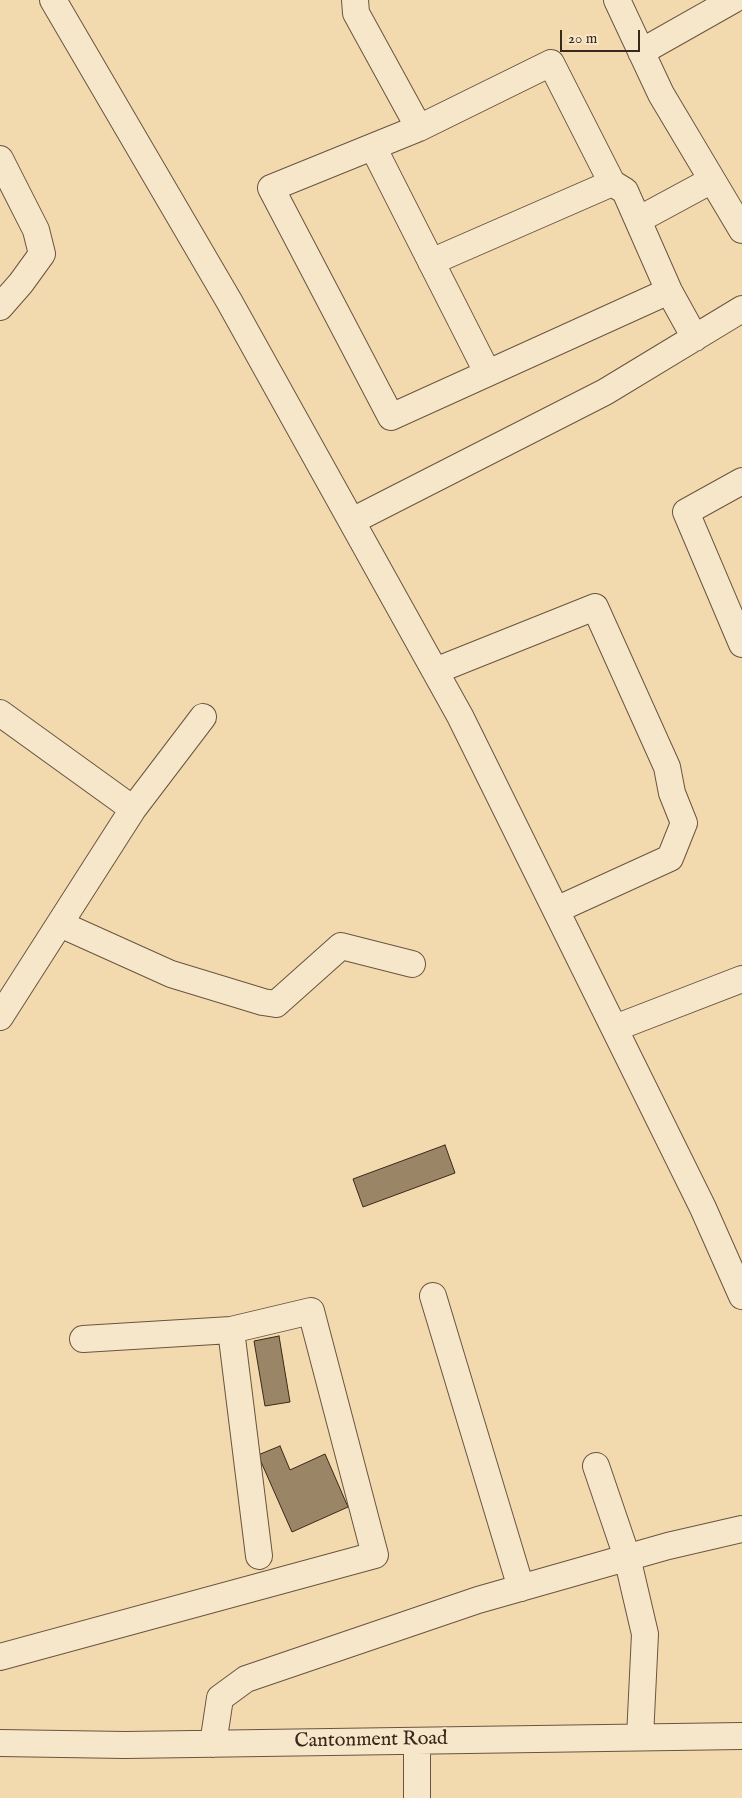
<!DOCTYPE html>
<html>
<head>
<meta charset="utf-8">
<style>
	body { margin:0 }
	#map { position:relative; width:742px; height:1798px; overflow:hidden; background:#f3daae; font-family:"IM FELL English",serif }
	canvas { display:block }
	.scale { position:absolute; left:560px; top:30px; width:80px; height:22px; box-sizing:border-box; border:2px solid #39281b; border-top:0; padding-left:6px; font-size:15px; line-height:18px; white-space:nowrap; color:#39281b; -webkit-text-stroke:4px #f7e7ca; paint-order:stroke }
</style>
</head>
<body>
<div id="map">
<canvas width="742" height="1798"></canvas>
<div class="scale">20 m</div>
</div>
<script>
const c = document.querySelector('canvas').getContext('2d');
c.lineJoin = 'round';
function fillPath(path, color) { c.fillStyle = color; c.fill(path, 'evenodd'); }
const poly = rows => new Path2D(rows.map(r => 'M' + r).join(''));
function strokePath(path, color, width, dash) { c.strokeStyle = color; c.lineWidth = width; c.lineCap = dash ? 'butt' : 'round'; c.setLineDash(dash || []); c.stroke(path); }
function drawText(font, color, halo, rows, align = 'center') {
  c.font = font + ' "IM FELL English",serif'; c.lineWidth = 4; c.setLineDash([]); c.textBaseline = 'middle'; c.strokeStyle = halo; c.fillStyle = color; for (const [text, x, y, turn = 0] of rows) {
    c.save(); c.translate(x, y); c.rotate((+turn || 0) * Math.PI / 180); c.textAlign = isNaN(turn) ? turn : align; if (halo) c.strokeText(text, 0, 0); c.fillText(text, 0, 0); c.restore();
  }
}
const building = poly([
	[445,1145,455,1173,363,1207,353,1179,445,1145],
	[279,1336,290,1402,265,1406,254,1341,279,1336],
	[280,1446,290,1470,325,1454,348,1507,292,1532,258,1455,280,1446]
]);
const minor = poly([
	[53,0,229,301,460,716,703,1208,742,1296],
	[355,0,356,13,419,128],
	[617,0,661,94,742,230],
	[641,52,733,0],
	[373,147,487,372],
	[0,159,36,230,42,254,21,283,0,307],
	[638,220,712,180],
	[431,262,612,183],
	[669,291,391,417,271,188,419,128,551,63,612,183,625,191,669,291,695,338],
	[742,481,686,512,742,644],
	[352,521,605,392,742,309],
	[435,671,595,607,667,767,672,793,684,823,670,858,556,910],
	[0,713,133,809],
	[60,924,171,974,263,1002,276,1004,341,946,412,964],
	[0,1017,133,809,203,717],
	[615,1028,742,979],
	[433,1296,521,1588],
	[231,1330,259,1556],
	[596,1466,627,1557,645,1634,640,1737],
	[0,1657,375,1555,311,1311,231,1330,83,1339],
	[0,1743,125,1745,742,1736],
	[213,1744,220,1698,246,1679,478,1600,668,1546,742,1529],
	[417,1798,417,1741]
]);
const streetNames = [
	["Cantonment Road",371,1741,-1]
];
fillPath(building, '#9a8567');
strokePath(building, '#39281b', 1);
strokePath(minor, '#685440', 28);
strokePath(minor, '#f7e7ca', 26);
drawText('20px', '#39281b', '#f7e7ca', streetNames);
</script>
</body>
</html>
